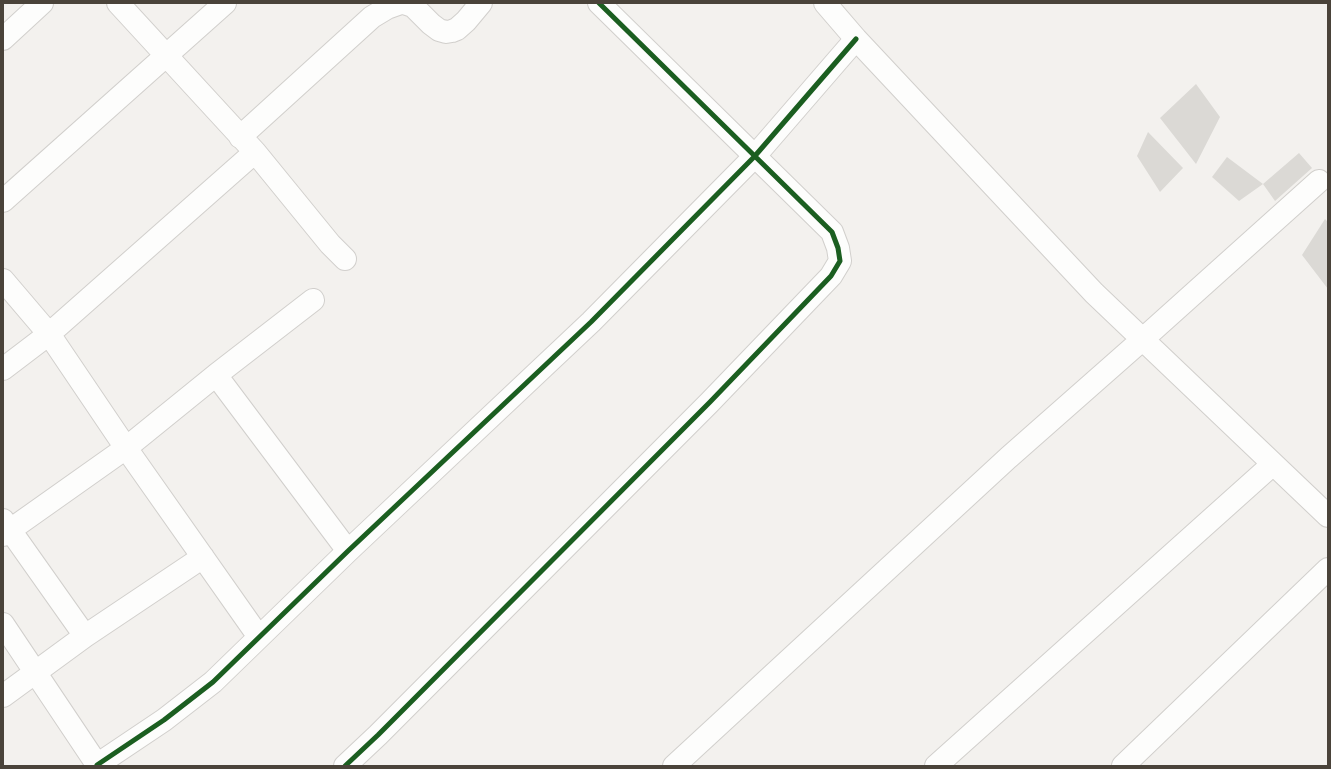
<!DOCTYPE html>
<html>
<head>
<meta charset="utf-8">
<style>
	body { margin:0 }
	#map { position:relative; width:1331px; height:769px; overflow:hidden; background:#f3f1ee; font-family:"DejaVu Sans",sans-serif }
	canvas { display:block }
	.frame { position:absolute; inset:0; border:4px solid #4a433a; pointer-events:none }
</style>
</head>
<body>
<div id="map">
<canvas width="1331" height="769"></canvas>
<div class="frame"></div>
</div>
<script>
const c = document.querySelector('canvas').getContext('2d');
c.lineJoin = 'round';
function fillPath(path, color) { c.fillStyle = color; c.fill(path, 'evenodd'); }
const poly = rows => new Path2D(rows.map(r => 'M' + r).join(''));
function strokePath(path, color, width, dash) { c.strokeStyle = color; c.lineWidth = width; c.lineCap = dash ? 'butt' : 'round'; c.setLineDash(dash || []); c.stroke(path); }
const building = poly([
	[1196,84,1220,117,1196,164,1160,118],
	[1148,132,1183,168,1160,192,1137,156],
	[1299,153,1312,168,1275,201,1263,184],
	[1227,157,1263,184,1239,201,1212,177],
	[1325,219,1328,222,1328,289,1302,255]
]);
const street = poly([
	[404,3,413,6,431,24,439,30,446,32,452,31,457,29,466,21,481,3],
	[825,3,856,39,1094,293,1328,516],
	[3,39,42,3],
	[240,137,372,17,387,8,401,3],
	[255,152,330,244,345,259],
	[3,201,225,3],
	[3,280,49,334,126,448,259,637],
	[3,369,49,334,255,152,118,3],
	[216,375,348,551],
	[3,520,85,636],
	[3,535,126,448,216,375,313,300],
	[3,624,98,766],
	[3,696,85,636,203,557],
	[97,765,164,720,213,682,348,551,591,322,754,157,856,39],
	[345,766,378,735,710,402,831,276,840,261,838,248,832,232,599,3],
	[674,766,1008,458,1143,339,1319,181],
	[936,766,1273,464],
	[1123,766,1328,569]
]);
const cycleway = poly([
	[97,765,164,720,213,682,348,551,591,322,754,157,856,39],
	[345,766,378,735,710,402,831,276,840,261,838,248,832,232,599,3]
]);
fillPath(building, '#dbd9d5');
strokePath(street, '#d1cfcc', 24);
strokePath(street, '#fdfdfc', 22);
strokePath(cycleway, '#1b5e20', 5);
</script>
</body>
</html>
